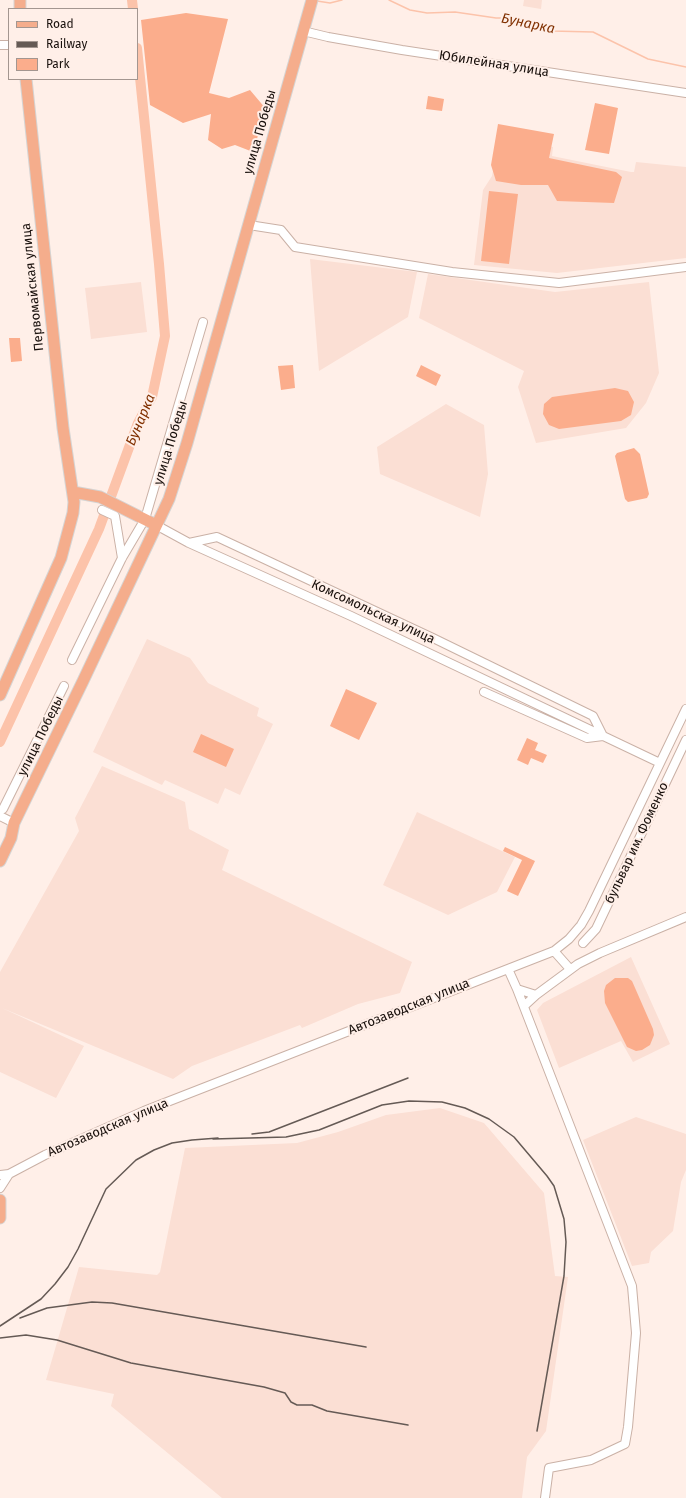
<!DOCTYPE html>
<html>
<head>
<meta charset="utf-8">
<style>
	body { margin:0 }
	#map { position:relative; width:686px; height:1498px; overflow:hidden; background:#ffefe8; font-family:"Fira Sans",sans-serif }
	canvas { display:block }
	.legend { position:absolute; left:8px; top:8px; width:130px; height:72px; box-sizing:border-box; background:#ffefe8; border:1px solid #a39690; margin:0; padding:5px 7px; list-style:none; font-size:12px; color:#19100c }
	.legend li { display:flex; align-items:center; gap:8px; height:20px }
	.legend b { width:20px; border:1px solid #a39690 }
</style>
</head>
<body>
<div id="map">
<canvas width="686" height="1498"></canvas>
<ul class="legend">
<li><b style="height:5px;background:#f5ad8c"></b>Road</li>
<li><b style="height:5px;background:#655a55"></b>Railway</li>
<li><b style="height:11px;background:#fbad8c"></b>Park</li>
</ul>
</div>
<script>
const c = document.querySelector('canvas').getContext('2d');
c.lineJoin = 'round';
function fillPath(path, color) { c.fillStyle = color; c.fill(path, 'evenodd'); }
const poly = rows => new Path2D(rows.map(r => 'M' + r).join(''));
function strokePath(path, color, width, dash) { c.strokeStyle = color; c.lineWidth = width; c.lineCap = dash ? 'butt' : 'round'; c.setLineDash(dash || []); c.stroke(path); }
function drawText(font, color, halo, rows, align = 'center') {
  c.font = font + ' "Fira Sans",sans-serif'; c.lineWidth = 4; c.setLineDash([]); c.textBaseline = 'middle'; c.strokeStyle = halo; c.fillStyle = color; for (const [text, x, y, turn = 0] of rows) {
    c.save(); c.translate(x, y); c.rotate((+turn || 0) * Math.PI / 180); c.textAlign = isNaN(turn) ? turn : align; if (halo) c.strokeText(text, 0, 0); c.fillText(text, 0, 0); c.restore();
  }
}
const built = poly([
	[524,0,542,0,541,9,523,6],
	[499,137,553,147,552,156,631,172,634,172,636,162,686,167,686,258,557,273,474,265,483,190,492,176],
	[310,259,417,272,408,317,319,371],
	[428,274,555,292,649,282,659,373,646,403,626,428,536,443,518,387,524,371,419,318],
	[141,282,147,332,91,339,85,288],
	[446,404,484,425,488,474,480,517,380,474,377,447],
	[147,639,190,658,208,683,259,708,257,716,273,724,240,795,225,788,218,804,165,780,162,785,93,752],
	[102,766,185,802,189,829,229,850,222,870,412,962,400,993,358,1004,302,1028,300,1025,192,1066,173,1079,2,1008,84,1046,56,1098,0,1072,0,972,79,831,75,818],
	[417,812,515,857,497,892,448,915,383,885],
	[631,957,670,1044,633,1062,621,1041,559,1068,537,1010,543,1003],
	[440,1108,484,1123,544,1193,555,1276,568,1277,546,1431,527,1457,522,1498,222,1498,111,1406,114,1394,46,1380,79,1267,157,1275,160,1272,185,1148,297,1143,338,1132,386,1115],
	[636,1117,686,1134,686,1170,681,1182,673,1231,651,1252,649,1263,632,1266,583,1140]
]);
const green = poly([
	[186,13,228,19,209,93,229,98,250,90,266,109,253,152,235,145,222,149,208,140,211,114,183,123,150,105,141,20],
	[428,96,444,99,442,111,426,109],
	[595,103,618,108,609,154,585,150],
	[498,124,554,134,549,158,616,172,622,177,614,203,557,201,548,185,521,185,496,181,491,165],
	[489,191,518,194,509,264,481,261],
	[20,338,22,361,11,362,9,338],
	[293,365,295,388,281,390,278,366],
	[421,365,441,375,436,386,416,376],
	[615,388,628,391,634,402,631,415,621,421,559,429,549,425,543,414,544,404,552,397],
	[634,448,640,454,649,494,647,498,628,502,625,499,615,456,617,453],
	[346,689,377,703,359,740,330,726],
	[201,734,234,749,226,767,193,752],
	[527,738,538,743,535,750,547,755,543,763,531,758,528,765,517,760],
	[505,847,535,861,518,896,507,891,522,860,503,851],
	[615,978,628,978,632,981,653,1029,654,1035,650,1045,642,1050,636,1051,627,1047,605,1003,604,991,606,985]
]);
const stream = poly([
	[389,0,410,10,427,13,455,12,496,18,510,18,529,26,552,31,593,32,648,59,686,67],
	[317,1,330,3,342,0]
]);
const river = poly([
	[132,0,133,9],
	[0,742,99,529,138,423,152,397,165,336,159,264,137,48]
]);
const minor = poly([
	[303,31,328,37,402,50,686,93],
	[0,45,9,45],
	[249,225,281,230,295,247,452,272,559,283,686,267],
	[102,510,115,516,122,558],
	[156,525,189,543,351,616,660,763],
	[189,543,217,537,433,638,593,716,603,736],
	[72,660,122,558,145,519,203,322],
	[484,692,587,738,603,736],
	[3,809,64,686],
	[0,816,14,823],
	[583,943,596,929,686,740],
	[554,951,570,969],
	[508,969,517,989,536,995],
	[517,989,632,1286,636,1333,628,1427,625,1444,591,1460,549,1468,545,1498],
	[524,1006,536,995,578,964,600,953,686,917],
	[0,1175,9,1174,45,1155,144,1111,554,951,569,939,581,925,589,911,686,709],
	[0,1188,9,1174]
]);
const major = poly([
	[20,0,20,9],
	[73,492,100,497,156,525],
	[0,695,61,558,73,513,74,502,63,428,26,79],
	[0,861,11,838,14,823,83,681,169,499,187,443,312,0],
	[0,1200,0,1218]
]);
const rail = poly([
	[252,1134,269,1132,408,1078],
	[213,1139,286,1137,319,1130,382,1105,409,1101,442,1102,465,1108,489,1119,514,1137,547,1176,554,1186,564,1219,566,1242,564,1276,537,1431],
	[20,1318,47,1308,92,1302,112,1303,366,1347],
	[0,1326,41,1299,55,1284,68,1267,78,1249,106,1189,136,1160,154,1150,172,1143,192,1140,218,1138],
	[0,1338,26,1335,57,1340,131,1363,264,1387,285,1393,291,1402,297,1405,312,1405,327,1411,408,1425]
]);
const streetNames = [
	["Юбилейная улица",494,64,9],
	["улица Победы",260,132,-74],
	["Первомайская улица",33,287,-96],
	["улица Победы",171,443,-73],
	["Комсомольская улица",373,612,25],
	["улица Победы",41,736,-64],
	["бульвар им. Фоменко",637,843,-65],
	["Автозаводская улица",409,1007,-22],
	["Автозаводская улица",108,1128,-23]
];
const waterNames = [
	["Бунарка",528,24,12],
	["Бунарка",141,420,-67]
];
fillPath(built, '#fbdfd4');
fillPath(green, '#fbad8c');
strokePath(stream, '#fcc3aa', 1.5);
strokePath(river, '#fcc3aa', 10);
strokePath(minor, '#cab1a6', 10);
strokePath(major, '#d6d4d3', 13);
strokePath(minor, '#fff', 8);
strokePath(major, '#f5ad8c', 11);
strokePath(rail, '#655a55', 1.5);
drawText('13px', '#19100c', '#ffefe8', streetNames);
drawText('italic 14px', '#813000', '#ffefe8', waterNames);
</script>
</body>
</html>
